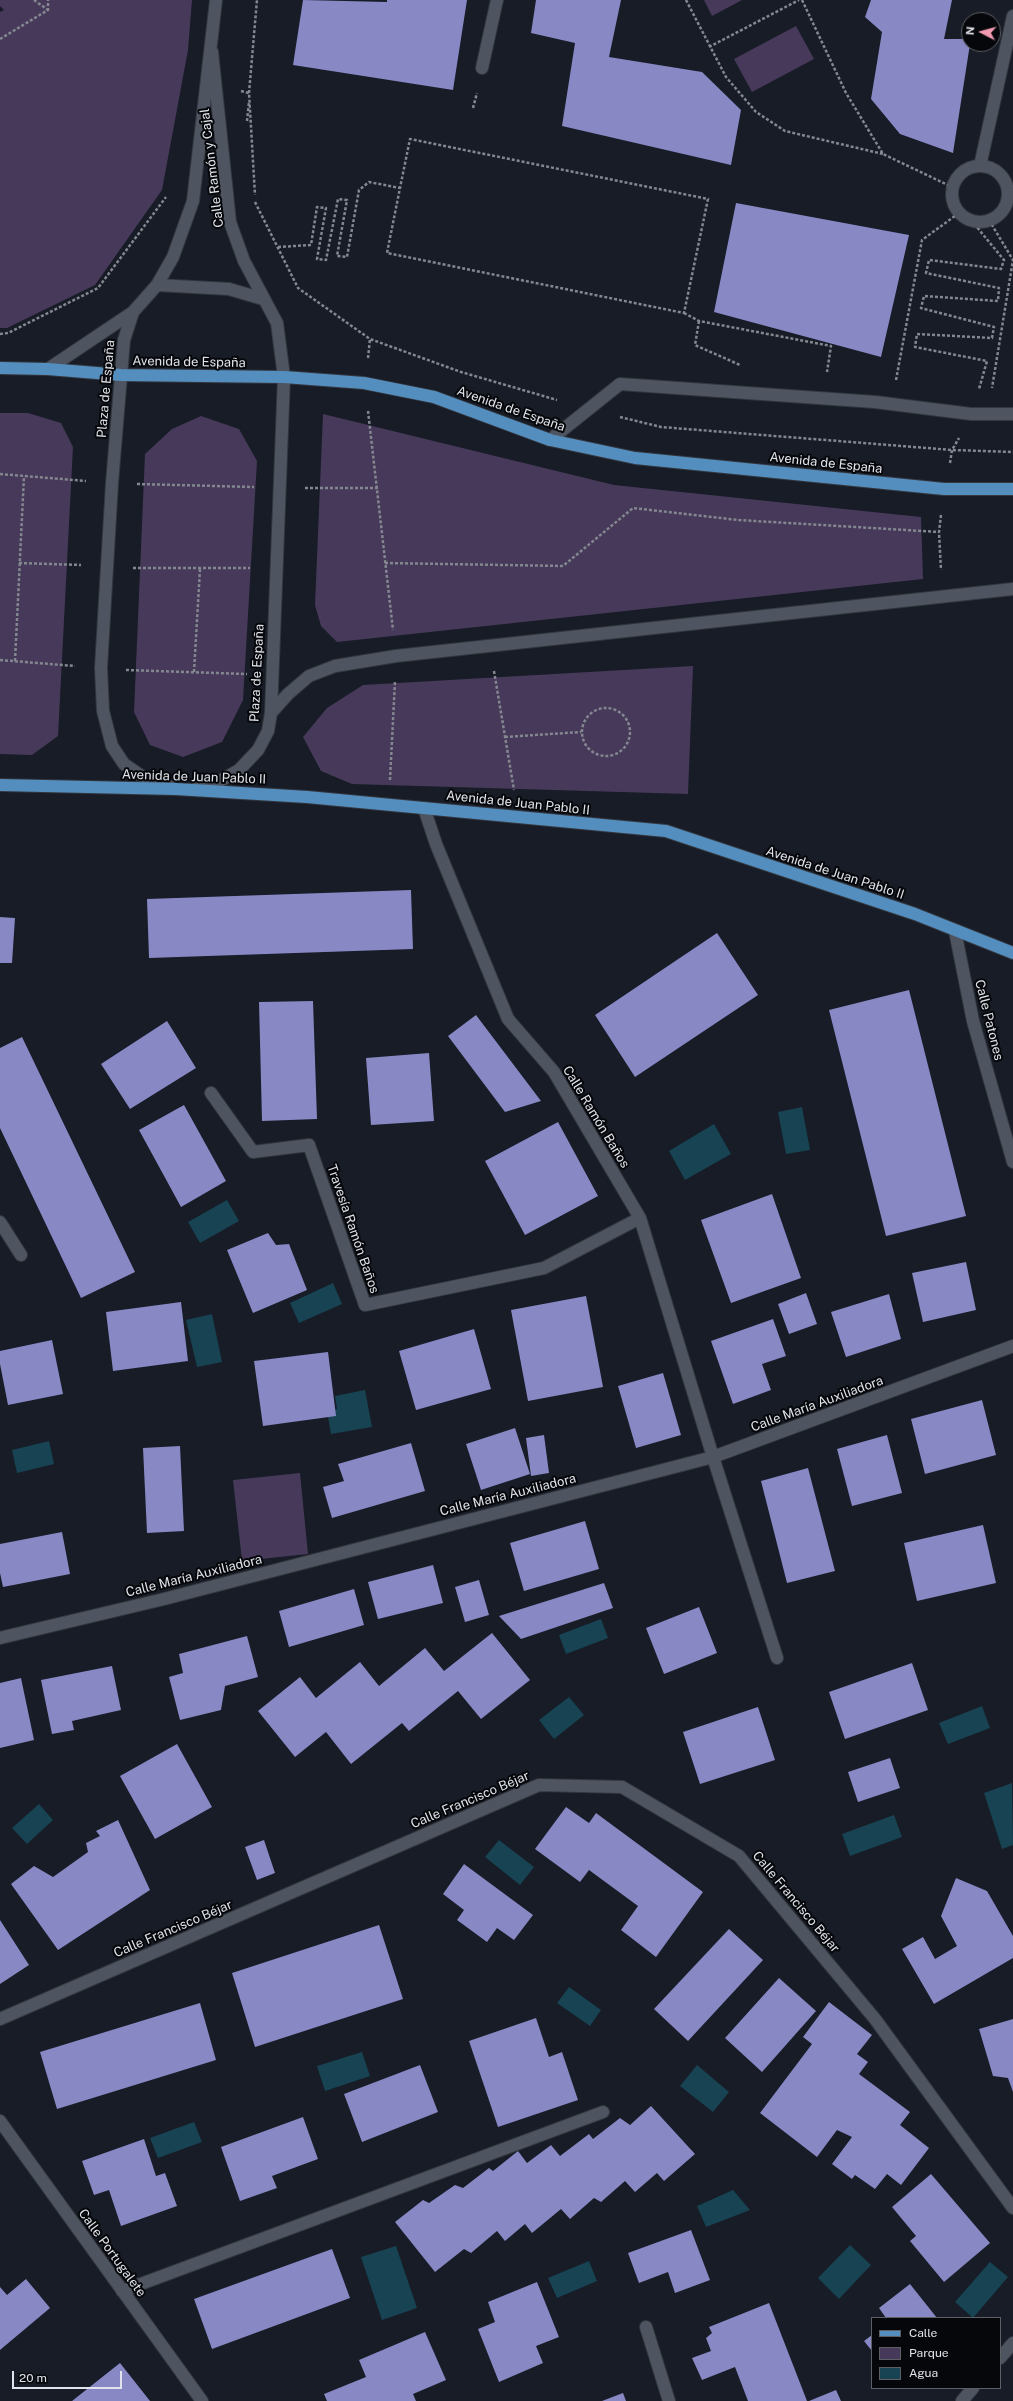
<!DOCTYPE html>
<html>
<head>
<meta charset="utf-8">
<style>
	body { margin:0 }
	#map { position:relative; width:1013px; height:2401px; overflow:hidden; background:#171c26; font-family:"Public Sans",sans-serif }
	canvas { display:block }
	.legend { position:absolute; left:871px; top:2317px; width:130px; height:72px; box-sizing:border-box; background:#05070a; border:1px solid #5d5f64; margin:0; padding:5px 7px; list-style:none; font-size:12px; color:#e0e3ea }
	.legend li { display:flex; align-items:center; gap:8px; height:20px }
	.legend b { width:20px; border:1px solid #5d5f64 }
	.north { position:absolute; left:961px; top:12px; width:40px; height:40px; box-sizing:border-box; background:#05070a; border:1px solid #5d5f64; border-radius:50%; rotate:276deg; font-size:11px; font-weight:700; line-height:16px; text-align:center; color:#e0e3ea }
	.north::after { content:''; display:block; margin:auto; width:14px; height:18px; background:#f19ab2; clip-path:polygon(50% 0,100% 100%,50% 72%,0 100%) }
	.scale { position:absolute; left:12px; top:2371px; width:110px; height:18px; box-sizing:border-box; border:2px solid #e0e3ea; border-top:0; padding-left:5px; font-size:12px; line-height:14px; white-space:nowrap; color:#e0e3ea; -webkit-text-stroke:3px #05070a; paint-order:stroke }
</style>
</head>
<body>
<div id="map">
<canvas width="1013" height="2401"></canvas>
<ul class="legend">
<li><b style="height:5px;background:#538ebf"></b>Calle</li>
<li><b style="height:11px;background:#47395a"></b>Parque</li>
<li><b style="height:11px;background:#174353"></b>Agua</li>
</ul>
<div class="north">N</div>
<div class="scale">20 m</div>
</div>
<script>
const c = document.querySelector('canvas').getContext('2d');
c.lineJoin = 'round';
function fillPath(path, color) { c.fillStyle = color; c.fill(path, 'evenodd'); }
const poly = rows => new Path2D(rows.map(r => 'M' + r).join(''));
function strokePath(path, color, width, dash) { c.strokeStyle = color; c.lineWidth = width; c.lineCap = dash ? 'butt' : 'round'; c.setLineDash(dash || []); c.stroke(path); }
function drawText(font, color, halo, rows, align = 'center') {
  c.font = font + ' "Public Sans",sans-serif'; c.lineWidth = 4; c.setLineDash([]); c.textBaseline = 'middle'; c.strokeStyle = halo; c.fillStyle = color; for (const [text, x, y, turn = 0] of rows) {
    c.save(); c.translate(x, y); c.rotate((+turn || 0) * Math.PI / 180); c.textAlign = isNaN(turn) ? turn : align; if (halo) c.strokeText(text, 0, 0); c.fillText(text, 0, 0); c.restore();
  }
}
const green = poly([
	[0,0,192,0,188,50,162,190,95,285,7,328,0,328,0,12,4,10,0,6],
	[704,0,742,0,712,16],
	[796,26,814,59,752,92,734,59],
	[0,413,28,413,61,423,73,447,58,736,32,755,0,754],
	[323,414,614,485,921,517,923,579,337,642,321,626,315,605],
	[201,416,239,429,257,461,243,700,222,742,183,757,150,745,134,712,145,454,172,429],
	[693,666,688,794,352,784,321,771,303,737,327,708,363,685],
	[300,1473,308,1554,242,1561,233,1480]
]);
const water = poly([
	[802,1107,810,1150,786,1154,778,1112],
	[714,1124,731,1154,685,1180,669,1151],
	[227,1200,239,1221,200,1243,188,1222],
	[333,1283,342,1304,299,1323,290,1303],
	[212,1314,222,1362,197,1367,186,1320],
	[365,1390,372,1427,331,1434,327,1411,337,1409,335,1396],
	[49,1441,54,1464,17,1473,12,1450],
	[601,1619,608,1638,566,1654,559,1635],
	[569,1697,584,1715,554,1739,539,1720],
	[982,1706,990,1728,948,1744,939,1723],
	[1012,1783,1013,1845,1002,1849,984,1793],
	[39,1804,53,1820,27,1844,12,1828],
	[894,1815,902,1837,850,1856,842,1834],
	[499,1840,534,1867,520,1885,485,1857],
	[569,1987,601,2010,590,2026,557,2003],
	[362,2052,370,2076,325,2091,317,2066],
	[697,2065,729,2092,713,2112,680,2086],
	[194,2122,202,2142,158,2158,150,2138],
	[733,2190,750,2210,706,2227,697,2206],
	[850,2245,871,2265,839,2299,818,2278],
	[396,2246,417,2308,382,2320,361,2257],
	[589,2261,597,2281,557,2298,548,2278],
	[990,2262,1008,2277,973,2318,955,2302]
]);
const building = poly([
	[303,0,387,2,387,0,467,0,453,90,293,65],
	[536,0,621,0,609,57,702,72,741,110,731,165,562,126,575,43,531,33],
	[871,0,952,0,944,39,969,39,970,44,953,153,900,134,871,99,882,32,865,17],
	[736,203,909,235,881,357,714,312],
	[411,890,413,949,149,958,147,899],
	[0,917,15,918,12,963,0,963],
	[717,933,758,995,635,1077,595,1015],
	[909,990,966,1216,886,1236,829,1010],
	[313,1001,317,1119,262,1121,259,1002],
	[476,1015,541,1101,505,1112,448,1036],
	[167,1021,196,1068,130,1109,101,1064],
	[22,1037,135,1272,81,1298,0,1128,0,1048],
	[429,1053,434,1121,371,1125,366,1058],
	[184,1105,226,1181,181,1207,139,1130],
	[558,1122,598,1196,525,1235,485,1161],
	[772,1194,801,1278,731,1303,701,1220],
	[268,1233,276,1245,289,1244,307,1290,253,1313,227,1250],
	[966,1262,976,1310,923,1322,912,1273],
	[806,1293,817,1324,789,1334,778,1304],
	[889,1294,901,1339,846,1357,831,1312],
	[586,1296,603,1387,528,1401,511,1310],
	[181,1302,188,1361,113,1371,106,1312],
	[773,1319,786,1356,762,1364,771,1390,733,1404,711,1341],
	[474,1329,491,1389,416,1410,399,1351],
	[52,1340,63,1394,8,1405,0,1364,0,1351],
	[328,1352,336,1416,263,1426,254,1361],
	[663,1373,681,1435,636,1448,618,1386],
	[982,1400,996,1455,925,1474,911,1419],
	[515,1428,530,1474,481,1490,466,1444],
	[544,1435,549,1473,531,1476,526,1438],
	[887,1435,902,1493,852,1506,837,1449],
	[411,1443,425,1491,332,1518,323,1487,344,1481,338,1464],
	[180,1446,184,1531,147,1533,143,1448],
	[808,1468,835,1571,787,1583,761,1481],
	[585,1521,599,1569,524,1591,510,1543],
	[983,1525,996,1583,917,1601,904,1543],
	[62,1532,70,1574,3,1587,0,1573,0,1544],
	[433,1565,443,1603,378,1619,368,1582],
	[479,1580,489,1615,465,1622,455,1587],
	[604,1583,613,1608,521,1639,499,1616],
	[354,1589,364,1625,289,1647,279,1611],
	[699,1607,717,1653,664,1674,646,1628],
	[492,1633,530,1680,481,1719,458,1691,409,1731,402,1723,351,1764,326,1732,295,1757,258,1711,300,1677,316,1698,360,1662,379,1686,425,1648,444,1671],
	[247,1636,258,1677,225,1686,221,1710,180,1720,169,1677,183,1673,179,1654],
	[912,1663,928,1710,845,1739,829,1692],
	[112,1666,121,1710,72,1721,74,1730,52,1734,41,1680],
	[21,1678,34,1740,0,1748,0,1683],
	[758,1707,775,1760,700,1784,683,1732],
	[177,1744,212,1807,155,1839,120,1776],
	[890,1758,900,1788,858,1802,848,1772],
	[566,1807,589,1823,596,1813,703,1892,656,1957,621,1930,638,1906,589,1870,580,1882,535,1849],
	[118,1820,150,1890,58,1950,11,1884,34,1866,53,1877,88,1852,86,1843,100,1836,96,1831],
	[264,1840,275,1873,257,1880,245,1847],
	[464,1864,533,1915,514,1940,497,1928,487,1942,457,1920,464,1910,443,1894],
	[956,1878,987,1891,1013,1936,1013,1958,934,2004,902,1949,923,1937,935,1959,957,1946,941,1916],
	[0,1920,29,1965,0,1984],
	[379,1925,403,1999,255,2047,232,1973],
	[729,1929,763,1960,688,2041,654,2009],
	[779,1978,816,2011,762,2072,725,2038],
	[829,2002,872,2035,857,2054,868,2062,859,2074,910,2112,900,2125,929,2148,901,2185,887,2174,875,2189,855,2175,852,2179,832,2164,852,2137,837,2130,817,2157,760,2113,812,2044,803,2037],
	[200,2003,216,2060,57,2109,40,2052],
	[536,2018,549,2057,562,2052,578,2100,498,2127,469,2041],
	[1013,2019,1013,2092,1008,2078,993,2076,979,2029],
	[420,2065,438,2112,362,2142,344,2094],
	[651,2106,695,2154,664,2181,657,2173,635,2192,625,2181,601,2202,594,2198,570,2219,561,2209,532,2233,525,2224,505,2241,497,2231,471,2253,464,2249,435,2272,395,2222,423,2200,429,2203,455,2185,463,2188,489,2168,493,2171,518,2151,527,2163,551,2145,560,2156,589,2134,593,2139,620,2118,630,2125],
	[303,2117,318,2159,272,2176,277,2188,240,2201,221,2147],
	[144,2139,156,2176,165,2173,177,2206,121,2226,109,2190,94,2195,82,2161],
	[931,2174,990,2243,944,2282,910,2241,916,2236,892,2207],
	[691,2230,710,2280,675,2293,668,2272,639,2283,628,2253],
	[332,2249,350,2298,212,2349,194,2299],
	[26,2279,50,2308,0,2350,0,2287,7,2295],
	[537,2282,559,2337,536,2346,543,2363,499,2382,478,2329,495,2322,488,2302],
	[910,2284,937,2318,886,2318,879,2308],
	[769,2303,807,2401,748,2401,735,2367,702,2380,692,2358,711,2351,706,2338,712,2333,709,2327],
	[425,2332,446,2380,413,2394,416,2401,327,2401,324,2394,366,2377,359,2360],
	[872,2335,872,2351,864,2341],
	[120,2363,150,2401,72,2401],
	[836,2390,841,2401,809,2401],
	[623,2393,626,2401,602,2401]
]);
const path = poly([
	[34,0,48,10],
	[686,0,726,77,756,112,785,131,883,154],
	[802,0,846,93,883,154,952,187],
	[0,39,48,10,48,0],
	[709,47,799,0],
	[241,91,249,93,255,195],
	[249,93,257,0],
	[473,108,477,93],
	[247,121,249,102],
	[255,202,298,288,370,339,461,372,557,400],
	[971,220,1004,260,1001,269,929,260,926,273,999,288,998,301,924,296,921,308,994,327,992,338,917,334,915,347,987,361,979,389],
	[989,220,1013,260,992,388],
	[278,247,311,245,317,207,326,208,317,259,326,260,338,199,347,200,337,256,347,257,359,190,369,182,400,188,387,253,684,313,708,199,410,139,400,188],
	[684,313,699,321,831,346,827,372],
	[699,321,695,345,740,365],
	[0,334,8,333,98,288,166,197],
	[368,358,370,339],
	[896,380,922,240,959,213],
	[368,411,393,630],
	[620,417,661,427,952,450,1013,452],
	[950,463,952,450,959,438],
	[0,474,86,481],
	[137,484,254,487],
	[305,488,379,488],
	[941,515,939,532,941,570],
	[19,563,81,565],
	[385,563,563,566,633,508,738,520,939,532],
	[133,568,250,568],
	[0,660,75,666],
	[15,661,24,476],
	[126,670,247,674],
	[494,671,514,790],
	[194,672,200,569],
	'582 732a24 24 0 1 1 48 0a24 24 0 1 1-48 0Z',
	[505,737,581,732],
	[390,780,395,681]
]);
const minor = poly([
	[482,68,497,0],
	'952 194a28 28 0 1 1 56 0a28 28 0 1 1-56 0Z',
	[980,166,1013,16],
	[157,285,229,289,263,299],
	[48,369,133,312],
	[550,440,620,384,875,402,971,414,1013,414],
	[271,713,288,694,309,676,335,666,396,656,1013,589],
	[197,787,213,785,239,770,258,750,268,731,271,713,284,377,277,323,244,261,230,222,212,52],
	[173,788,143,777,124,764,112,746,103,711,101,668,112,483,124,340,133,312,157,285,173,257,193,201,216,0],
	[424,808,436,844,508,1019,554,1072,640,1218,713,1457,777,1658],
	[955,931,973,1021,1013,1162],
	[211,1093,253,1152,309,1145,365,1305,544,1268,640,1218],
	[0,1222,21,1255],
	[0,1638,164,1599,713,1457,1013,1346],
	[0,2019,539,1785,622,1787,739,1856,875,2019,1013,2208],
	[0,2121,202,2401],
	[122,2291,603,2112],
	[646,2327,669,2401],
	[1000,2358,1013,2343],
	[962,2401,973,2388]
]);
const major = poly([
	[0,368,48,369,121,375,284,377,364,383,434,397,550,440,635,458,944,489,1013,489],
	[0,785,176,789,307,797,666,831,915,914,1013,953]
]);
const streetNames = [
	["Calle Ramón y Cajal",212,168,-97],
	["Avenida de España",189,362,1],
	["Plaza de España",106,389,-85],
	["Avenida de España",511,409,19],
	["Avenida de España",826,463,6],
	["Plaza de España",257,673,-87],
	["Avenida de Juan Pablo II",194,777,2],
	["Avenida de Juan Pablo II",518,803,6],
	["Avenida de Juan Pablo II",835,873,18],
	["Calle Patones",989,1020,76],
	["Calle Ramón Baños",596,1117,59],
	["Travesía Ramón Baños",353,1229,71],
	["Calle María Auxiliadora",817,1404,-20],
	["Calle María Auxiliadora",508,1495,-14],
	["Calle María Auxiliadora",194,1576,-14],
	["Calle Francisco Béjar",470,1800,-23],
	["Calle Francisco Béjar",796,1902,50],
	["Calle Francisco Béjar",173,1929,-23],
	["Calle Portugalete",112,2253,54]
];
fillPath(green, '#47395a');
fillPath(water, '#174353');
fillPath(building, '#8888c5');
strokePath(minor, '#34373f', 14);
strokePath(major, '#34373f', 14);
strokePath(path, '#83878f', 2.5, [3, 2]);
strokePath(minor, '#4f5560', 12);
strokePath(major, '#538ebf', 12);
drawText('13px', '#e0e3ea', '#05070a', streetNames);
</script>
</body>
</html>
